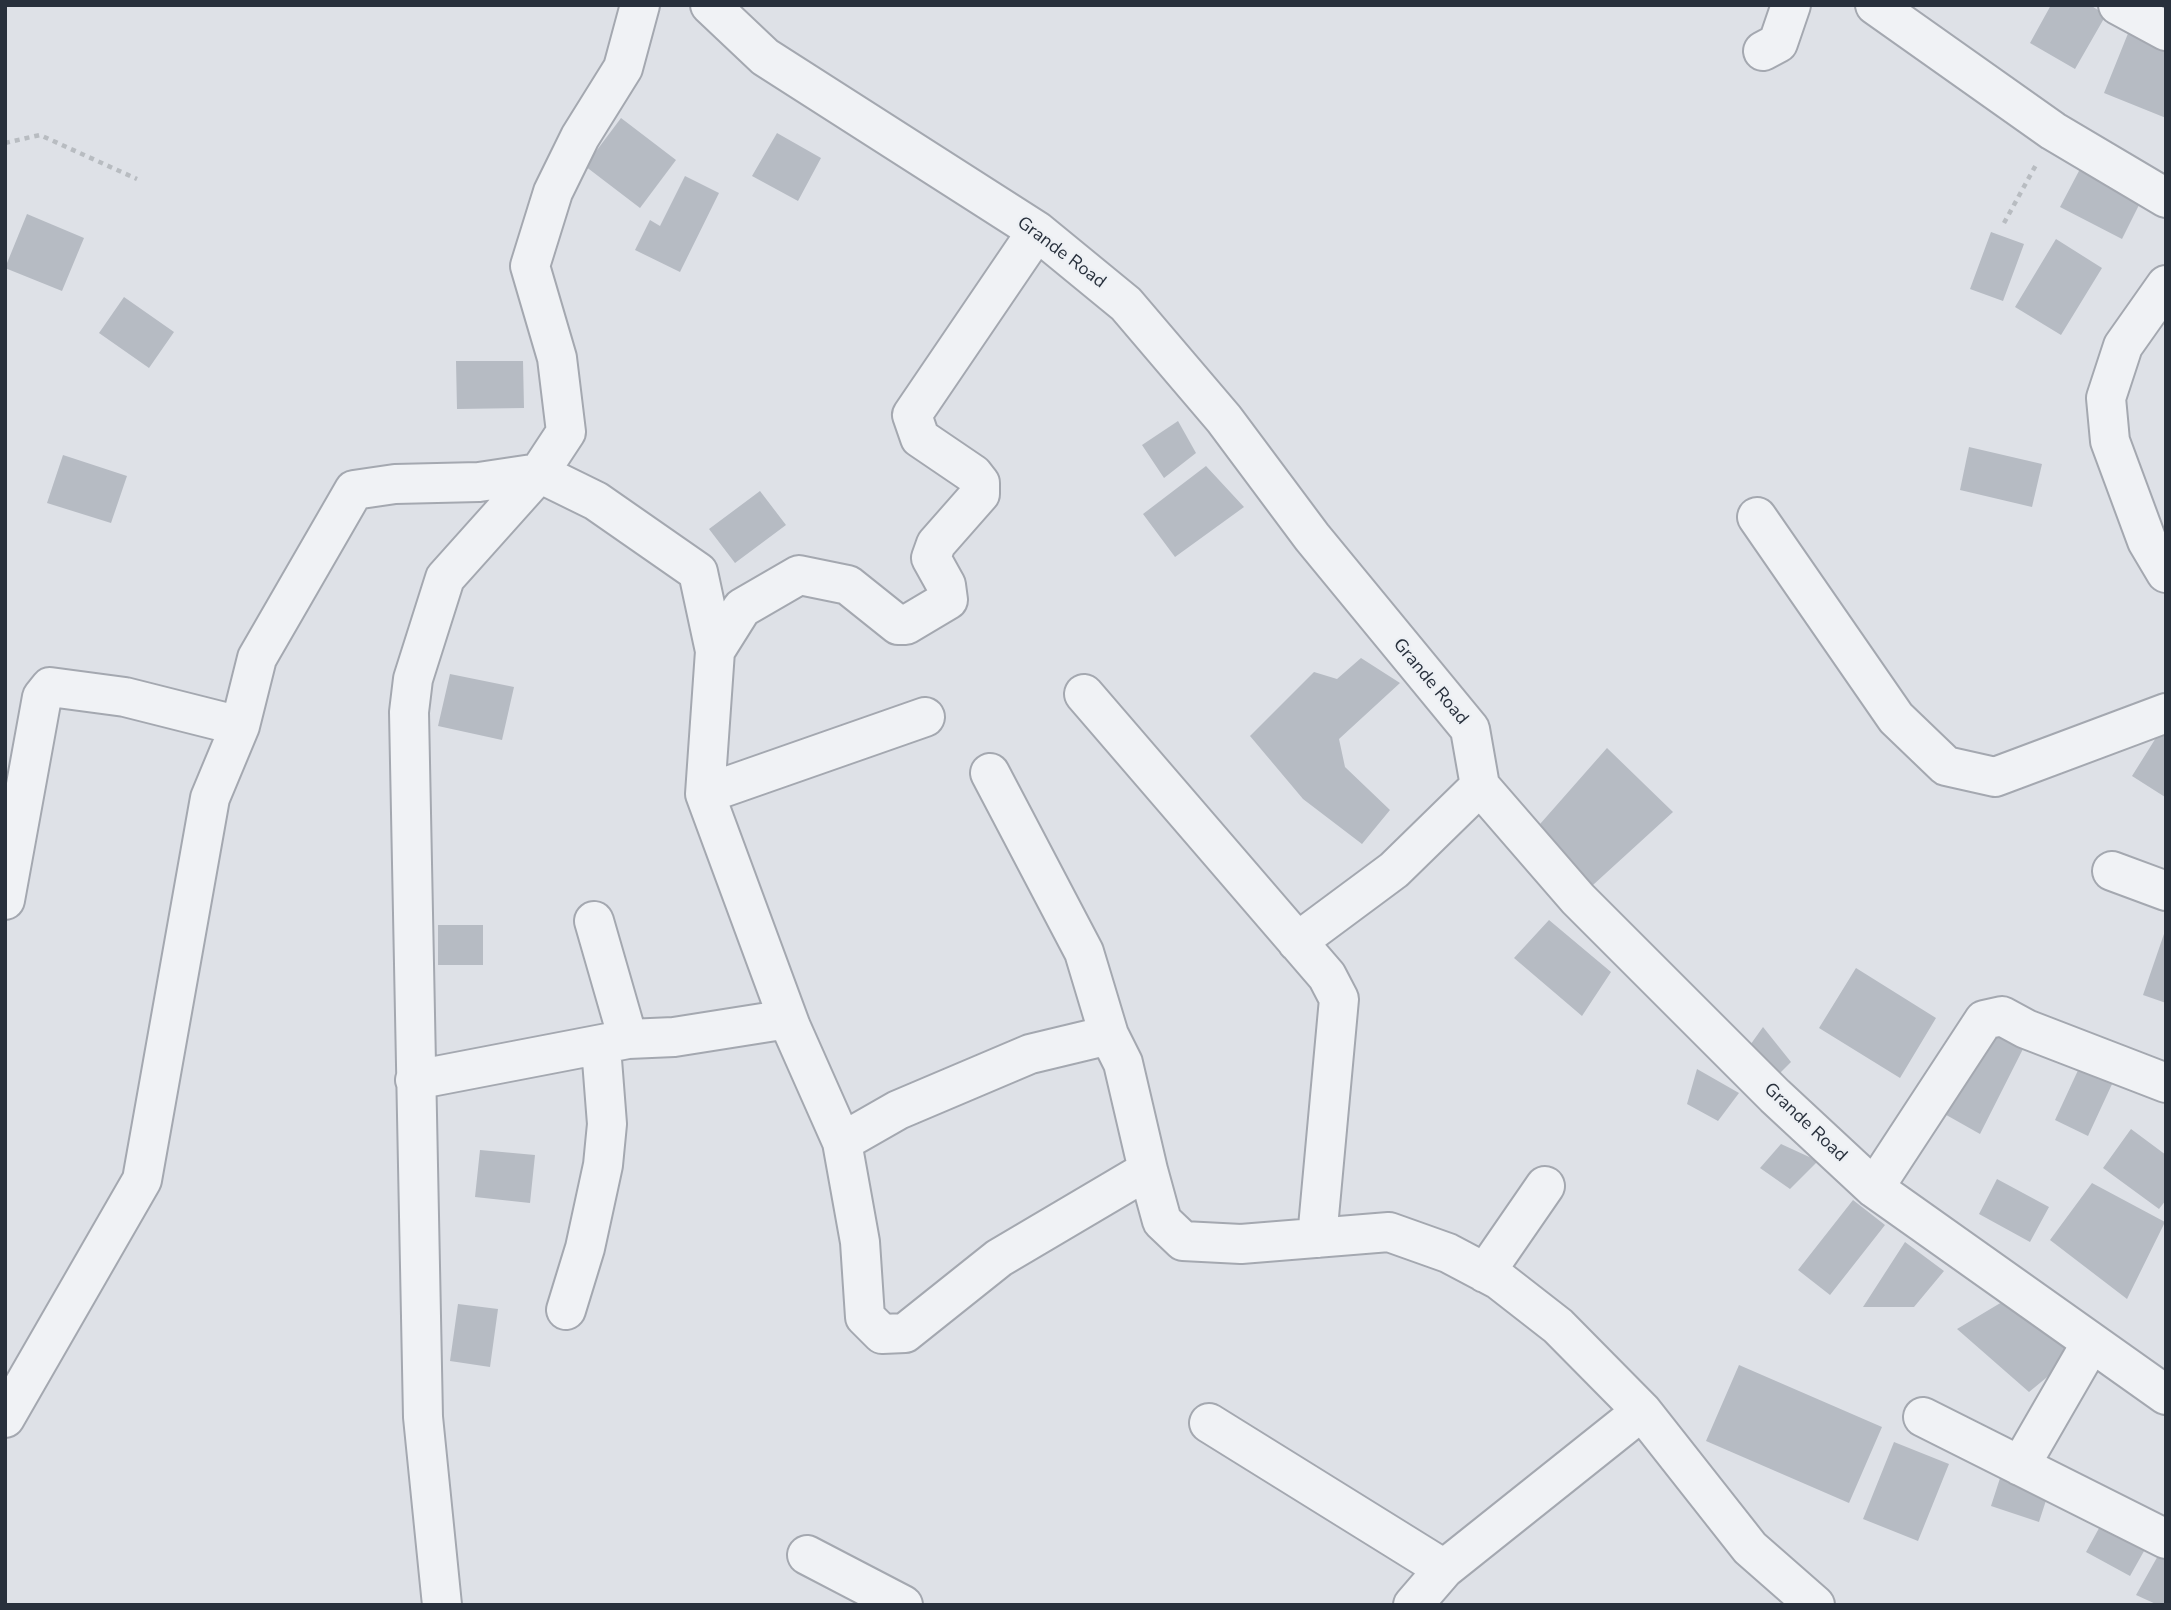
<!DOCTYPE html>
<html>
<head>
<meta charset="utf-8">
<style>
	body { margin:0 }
	#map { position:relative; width:2171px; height:1610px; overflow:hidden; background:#dee1e7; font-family:"Nunito Sans",sans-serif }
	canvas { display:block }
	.frame { position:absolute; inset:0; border:7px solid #28303c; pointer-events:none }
</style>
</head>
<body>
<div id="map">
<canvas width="2171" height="1610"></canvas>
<div class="frame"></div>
</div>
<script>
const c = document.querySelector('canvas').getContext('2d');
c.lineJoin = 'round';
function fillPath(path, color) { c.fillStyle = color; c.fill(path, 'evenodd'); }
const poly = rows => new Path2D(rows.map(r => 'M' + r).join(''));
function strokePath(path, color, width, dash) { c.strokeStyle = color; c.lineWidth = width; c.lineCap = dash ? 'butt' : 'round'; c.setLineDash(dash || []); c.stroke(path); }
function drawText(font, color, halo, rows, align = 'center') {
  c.font = font + ' "Nunito Sans",sans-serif'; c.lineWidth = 5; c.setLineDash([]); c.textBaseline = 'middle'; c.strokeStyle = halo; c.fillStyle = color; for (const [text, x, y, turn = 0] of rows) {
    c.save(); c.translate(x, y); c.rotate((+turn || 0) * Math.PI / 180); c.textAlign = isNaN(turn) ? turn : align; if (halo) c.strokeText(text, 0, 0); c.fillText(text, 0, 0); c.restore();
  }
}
const building = poly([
	[2051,5,2090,5,2106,15,2075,69,2030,43],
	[2129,31,2166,46,2166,118,2104,93],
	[621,118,676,160,640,208,585,166],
	[777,133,821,158,798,201,752,176],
	[2080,169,2141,201,2122,239,2060,207],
	[685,176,719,193,680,272,635,250,650,220,660,226],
	[27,214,84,238,62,291,5,268],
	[1991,232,2024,244,2003,301,1970,289],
	[2056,239,2102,268,2061,335,2015,307],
	[124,297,174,332,149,368,99,333],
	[456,361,523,361,524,408,457,409],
	[1178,421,1196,453,1164,478,1142,445],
	[1969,447,2042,464,2032,507,1960,490],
	[63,455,127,476,111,523,47,503],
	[1206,466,1244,507,1175,557,1143,514],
	[760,491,786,525,735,563,709,529],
	[1361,658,1400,683,1339,739,1345,767,1390,810,1362,844,1303,799,1250,736,1314,672,1337,679],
	[450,674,514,687,502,740,438,726],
	[2164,725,2166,726,2165,797,2132,776],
	[1607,748,1673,812,1582,895,1533,832],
	[1549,920,1611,972,1582,1016,1514,958],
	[438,925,483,925,483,965,438,965],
	[2165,931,2166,931,2166,1003,2143,995],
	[1856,968,1936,1018,1900,1078,1819,1028],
	[1989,1024,2024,1047,1980,1134,1941,1112],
	[1763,1027,1791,1062,1775,1078,1743,1055],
	[2080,1066,2113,1082,2088,1136,2055,1120],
	[1697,1069,1739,1093,1718,1121,1687,1104],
	[2131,1129,2166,1155,2166,1200,2159,1209,2103,1168],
	[1781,1144,1818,1161,1790,1189,1760,1168],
	[480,1150,535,1155,530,1203,475,1197],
	[1997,1179,2049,1207,2030,1242,1979,1214],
	[2092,1183,2165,1222,2127,1299,2050,1240],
	[1853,1200,1885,1225,1830,1295,1798,1270],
	[1905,1242,1944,1271,1914,1307,1863,1307],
	[2007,1299,2074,1355,2029,1392,1957,1329],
	[458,1304,498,1309,490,1367,450,1361],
	[1739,1365,1882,1427,1849,1503,1706,1441],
	[1894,1442,1949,1464,1918,1541,1863,1519],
	[2003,1469,2051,1485,2039,1522,1991,1506],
	[2104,1519,2148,1544,2130,1576,2086,1552],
	[2164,1545,2166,1605,2158,1605,2136,1595]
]);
const path = poly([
	[5,143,40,135,137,179],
	[2004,223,2037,163]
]);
const minor = poly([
	[710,5,765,57,1037,231,1126,304,1224,419,1312,537,1470,729,1480,786,1578,899,1775,1096,1874,1188,2166,1395],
	[1875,5,2053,131,2166,198],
	[2118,5,2166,31],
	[1763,51,1778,43,1791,5],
	[1037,231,912,415,920,438,973,474,980,483,980,494,936,544,931,558,946,585,948,600,906,625,898,625,848,585,799,575,742,608,715,651,705,794,791,1027,842,1142,860,1242,865,1317,882,1334,905,1333,999,1258,1148,1170,1162,1221,1183,1241,1241,1244,1389,1232,1448,1253,1499,1280,1558,1326,1642,1411,1750,1548,1815,1605],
	[2166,285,2123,346,2106,398,2110,441,2147,541,2166,573],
	[1757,517,1896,718,1946,766,1995,777,2166,713],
	[1084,694,1327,976,1339,999,1317,1238],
	[990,773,1084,952,1109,1035,1123,1063,1148,1170],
	[705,794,925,717],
	[2112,871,2166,891],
	[5,900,42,697,50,687,125,697,240,726],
	[594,921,628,1039],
	[1297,942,1394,870,1480,786],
	[415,1080,628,1039,674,1037,788,1019],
	[842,1142,898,1110,1030,1054,1109,1035],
	[1874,1188,1984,1020,2002,1016,2026,1029,2166,1083],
	[1485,1273,1545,1186],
	[566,1310,585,1248,603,1165,607,1124,601,1047],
	[1923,1417,2166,1539],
	[5,1418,142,1180,210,798,240,726,257,658,354,490,395,484,479,482,539,473,596,501,698,572,715,651],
	[1209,1423,1444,1569],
	[2020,1466,2091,1343],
	[807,1555,903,1605],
	[442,1605,423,1417,409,712,413,679,445,578,539,473,566,432,557,358,530,266,553,192,580,137,623,68,640,5],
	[1413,1605,1444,1569,1642,1411]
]);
const streetNames = [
	["Grande Road",1061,253,37],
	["Grande Road",1430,682,50],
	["Grande Road",1805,1123,43]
];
fillPath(building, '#b6bbc3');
strokePath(minor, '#a4a8b0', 42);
strokePath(path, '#b8bcc1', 4.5, [5, 5]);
strokePath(minor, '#f0f2f5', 38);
drawText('18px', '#28303c', '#edf0f4', streetNames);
</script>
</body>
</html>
